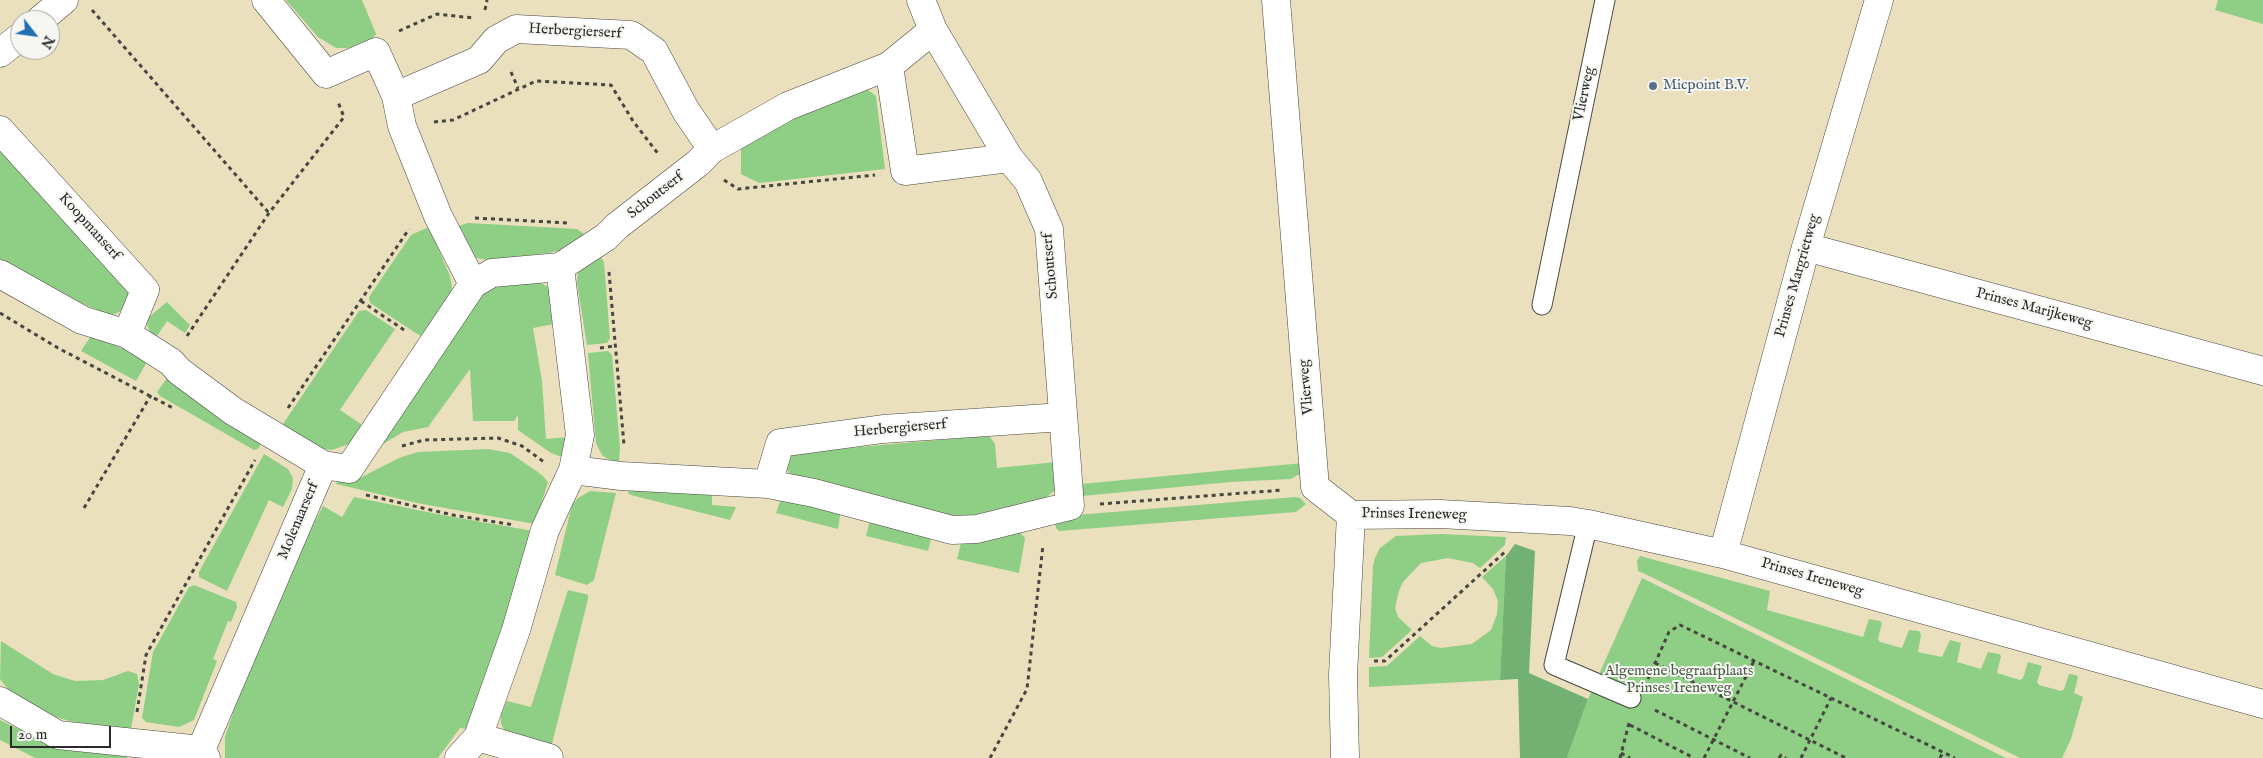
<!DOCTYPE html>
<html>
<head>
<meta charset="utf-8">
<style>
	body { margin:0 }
	#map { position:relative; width:2263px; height:758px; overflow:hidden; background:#eae0bd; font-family:"IM FELL English",serif }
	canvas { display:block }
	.north { position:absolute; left:10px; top:10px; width:50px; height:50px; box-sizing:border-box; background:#f6f6f2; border:1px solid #a5a5a2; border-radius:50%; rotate:120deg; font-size:14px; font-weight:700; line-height:20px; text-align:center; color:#2b2b2b }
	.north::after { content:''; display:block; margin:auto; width:18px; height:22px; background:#1f6fb2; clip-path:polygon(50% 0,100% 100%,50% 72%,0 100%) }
	.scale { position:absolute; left:10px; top:726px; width:101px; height:22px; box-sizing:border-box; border:2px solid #2b2b2b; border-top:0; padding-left:6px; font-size:15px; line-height:18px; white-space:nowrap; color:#2b2b2b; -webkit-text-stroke:4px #f6f6f2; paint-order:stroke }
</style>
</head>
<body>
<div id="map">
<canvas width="2263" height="758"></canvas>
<div class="north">N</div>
<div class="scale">20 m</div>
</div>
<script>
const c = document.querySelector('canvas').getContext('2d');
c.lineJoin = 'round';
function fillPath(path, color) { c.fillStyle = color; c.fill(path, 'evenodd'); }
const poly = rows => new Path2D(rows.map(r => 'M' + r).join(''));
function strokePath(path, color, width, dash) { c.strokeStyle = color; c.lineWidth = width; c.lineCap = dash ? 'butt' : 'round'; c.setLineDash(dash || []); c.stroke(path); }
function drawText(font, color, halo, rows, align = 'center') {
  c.font = font + ' "IM FELL English",serif'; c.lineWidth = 4; c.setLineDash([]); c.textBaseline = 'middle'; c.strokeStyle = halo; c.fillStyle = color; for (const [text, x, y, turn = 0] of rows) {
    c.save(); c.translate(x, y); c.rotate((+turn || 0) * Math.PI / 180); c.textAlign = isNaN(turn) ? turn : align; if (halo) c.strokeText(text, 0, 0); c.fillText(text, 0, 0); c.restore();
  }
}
const green = poly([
	[286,0,362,0,376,34,373,38,348,48,336,48,318,37],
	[2218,0,2263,0,2263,24,2215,10],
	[864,87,876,96,885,169,759,183,741,174,741,142],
	[0,144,126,284,129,293,127,302,121,311,115,314,107,314,72,299,0,259],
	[468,223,577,229,584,234,565,249,549,253,487,260,472,257,455,227],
	[429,227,450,276,452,288,451,296,422,337,370,303,369,297,411,235],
	[597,252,604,262,610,338,607,343,587,345,577,283,578,272,583,264],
	[537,281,550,288,554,324,533,328,542,381,546,439,569,437,565,458,551,453,518,430,518,415,514,421,473,421,470,369,428,427,403,432,383,444,383,441,482,292,492,285],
	[167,302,190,325,185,333,167,321,157,336,150,332,147,324,149,317],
	[366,310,395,329,340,410,361,424,360,429,356,438,349,444,332,450,317,448,281,427,359,311],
	[91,336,145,357,147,362,136,381,81,351],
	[608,351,612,355,620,448,619,462,613,462,602,455,596,443,588,353],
	[167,378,172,378,215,414,262,442,258,449,254,450,160,396,157,392],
	[985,436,990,437,995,444,997,468,1056,462,1057,486,1054,491,1044,499,960,518,793,477,787,470,785,463,791,453],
	[488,449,510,453,542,475,548,482,535,524,417,503,336,484,338,481,358,479,399,458,418,452],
	[264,454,288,469,293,478,292,489,283,507,269,500,227,591,199,577,199,572],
	[1303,463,1303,472,1291,479,1231,482,1082,496,1081,484],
	[628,486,712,493,712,505,736,507,730,520,631,495,628,493],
	[590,491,616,493,594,580,587,585,555,575,572,505,578,498],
	[354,497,442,515,533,531,506,624,467,729,460,728,438,758,225,758,225,737,242,686,292,565,323,506,342,517],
	[1295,497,1300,498,1306,504,1296,512,1059,531,1056,528,1054,519,1076,515],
	[781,499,837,511,840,515,838,529,776,513],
	[872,522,929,535,931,539,928,551,866,536,869,524],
	[1018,530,1025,538,1019,573,957,559,961,543],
	[1441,534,1506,537,1505,545,1480,568,1473,563,1448,558,1421,563,1403,582,1399,591,1395,608,1398,617,1412,630,1382,657,1369,658,1373,566,1375,558,1380,548,1396,536],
	[1506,556,1500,680,1369,687,1369,667,1387,666,1420,636,1432,646,1441,648,1472,644,1491,630,1497,614,1498,601,1493,589,1482,577],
	[1640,556,1770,591,1767,610,1863,637,1869,619,1880,621,1882,623,1878,639,1880,642,1902,648,1909,630,1919,631,1921,635,1918,652,1942,657,1950,640,1961,643,1957,662,1981,669,1988,652,1999,654,2001,656,1997,673,2020,680,2023,678,2028,662,2042,666,2037,682,2039,685,2061,691,2064,689,2069,674,2076,675,2078,677,2074,693,2083,697,2071,739,2062,758,2020,758,1643,573,1638,571,1637,561],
	[1642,578,2006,758,1567,758,1588,699],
	[194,585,236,602,237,607,231,622,228,621,213,659,217,661,194,720,179,727,146,722,142,718,153,652,189,587],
	[568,590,585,594,588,595,588,599,551,748,505,732,501,723,501,715,507,701,531,707],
	[1,641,53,674,75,681,103,680,128,671,137,674,139,684,131,729,73,722,56,717,11,693,0,679],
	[0,720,41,740,74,750,127,756,127,758,35,758,0,740]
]);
const forest = poly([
	[1515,544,1535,551,1529,673,1588,699,1567,758,1520,758,1518,679,1500,680,1506,556]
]);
const path = poly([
	[92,10,269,213],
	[485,10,487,0],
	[399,31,437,14,473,18],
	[511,72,518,88],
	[434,122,453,120,536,81,611,85,633,121,659,155],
	[724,180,738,189,875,175],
	[475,218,569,223],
	[609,272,624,445],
	[361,301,404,330],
	[0,313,58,348,173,408],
	[187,336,269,213,344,117,338,102],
	[600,348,614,346],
	[288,408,409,229],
	[402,446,424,440,498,438,522,446,544,462],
	[366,495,453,515,514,525],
	[1100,504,1283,490],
	[84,508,151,395],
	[1374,661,1385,661,1507,550],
	[1655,663,1846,758],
	[1648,679,1669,632,1680,625,1955,758],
	[1655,710,1750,758],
	[137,712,146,655,255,460],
	[1630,725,1694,758],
	[1621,753,1630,758],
	[990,758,1027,689,1043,545],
	[1620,758,1629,723],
	[1704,758,1754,661],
	[1779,758,1781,755,1786,758],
	[1801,758,1831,698],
	[1940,758,1943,752]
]);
const service = poly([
	[1542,305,1605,0],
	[1588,524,1554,665,1631,698]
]);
const minor = poly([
	[266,0,326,74,376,52,396,96,402,126,438,216,473,284],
	[921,0,933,30,1009,158],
	[40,20,64,0],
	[0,53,20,37],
	[396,96,479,60,496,40,516,29,631,35,654,51,686,111,712,149],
	[0,130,145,290,127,334],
	[1806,247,2263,371],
	[0,274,82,320,127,334,171,362,179,371,233,411,323,465,349,469,473,284,492,273,560,267,606,237,617,226,698,163,712,149,788,106,889,66,933,30],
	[573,470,621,476,768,484,814,493,952,530,977,529,1070,506,1049,229,1028,181,1009,158,905,171,889,66],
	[768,484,780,443,883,429,1063,417],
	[1723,554,1806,247,1879,0],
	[0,701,58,735,201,750],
	[478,737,549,758],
	[206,758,201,750,323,465],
	[459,758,478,737,516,630,545,530,573,470,580,435,560,267],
	[1345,758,1343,675,1351,515,1440,514,1570,521,1588,524,1723,554,2263,704]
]);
const tertiary = poly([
	[1276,0,1315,487,1351,515]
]);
const markers = [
	[1653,86,5,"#5c6f8a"]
];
const streetNames = [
	["Herbergierserf",575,32,3],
	["Vlierweg",1585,94,-78],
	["Schoutserf",656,196,-38],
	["Koopmanserf",89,227,48],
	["Schoutserf",1051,266,-95],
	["Prinses Margrietweg",1798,276,-74],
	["Prinses Marijkeweg",2034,309,15],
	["Vlierweg",1307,387,-95],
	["Herbergierserf",900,429,-5],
	["Prinses Ireneweg",1414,515,1],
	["Molenaarserf",299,521,-67],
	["Prinses Ireneweg",1812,578,16]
];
const serviceNames = [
	["Micpoint B.V.",1663,86]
];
const parkNames = [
	["Algemene begraafplaats",1679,672],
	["Prinses Ireneweg",1679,689]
];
fillPath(green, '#8fce85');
fillPath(forest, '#73b172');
strokePath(service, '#484641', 21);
strokePath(minor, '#484641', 29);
strokePath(tertiary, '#484641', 29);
strokePath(path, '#484641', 3, [4, 4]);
strokePath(service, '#fff', 19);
strokePath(minor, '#fff', 28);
strokePath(tertiary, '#fff', 28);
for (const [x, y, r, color] of markers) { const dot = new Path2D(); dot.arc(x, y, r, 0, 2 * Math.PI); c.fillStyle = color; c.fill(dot); strokePath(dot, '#f6f6f2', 2); }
drawText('15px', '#2b2b2b', '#f6f6f2', streetNames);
drawText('15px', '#4e5e75', '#f6f6f2', serviceNames, 'left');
drawText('15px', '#495c46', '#f6f6f2', parkNames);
</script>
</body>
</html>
